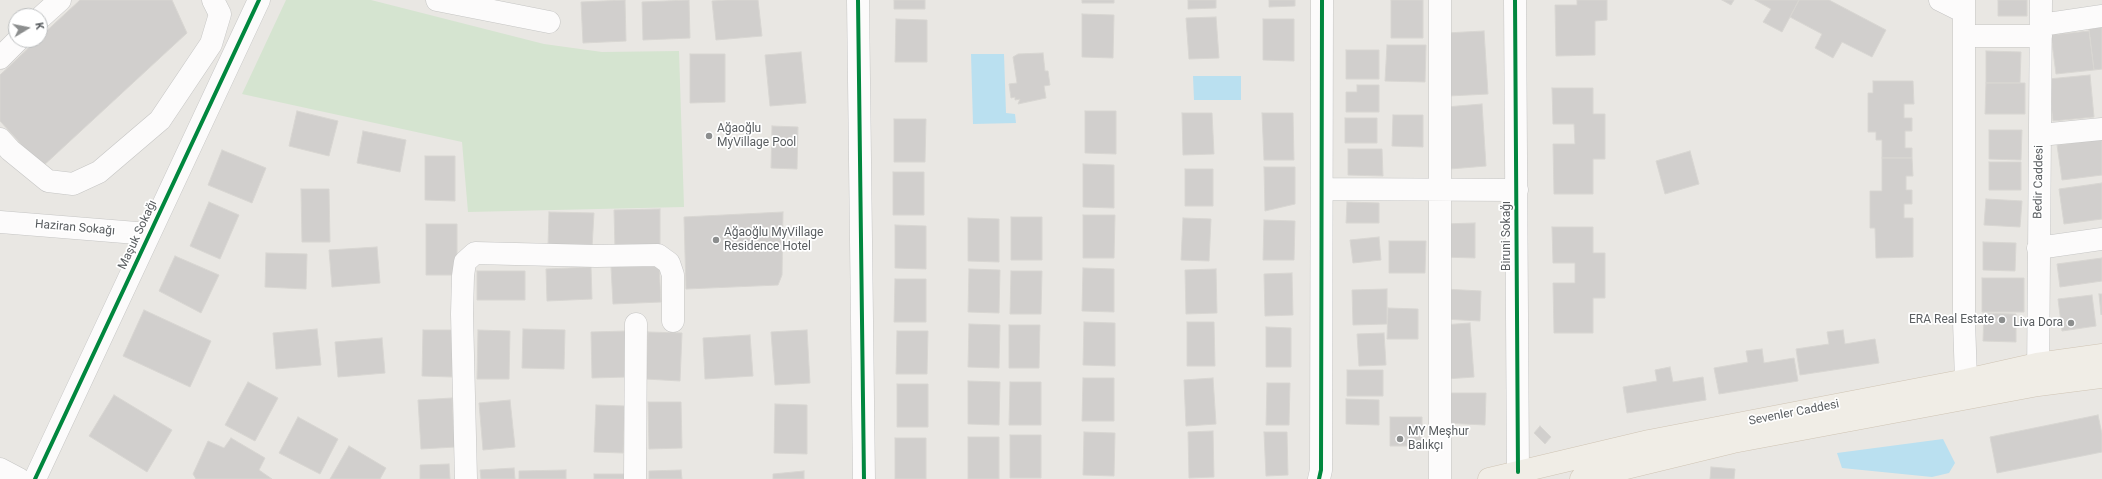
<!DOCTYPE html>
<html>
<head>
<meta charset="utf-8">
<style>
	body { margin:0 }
	#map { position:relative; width:2102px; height:479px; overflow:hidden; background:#e9e7e3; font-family:Roboto,sans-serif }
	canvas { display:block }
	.north { position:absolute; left:8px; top:8px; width:40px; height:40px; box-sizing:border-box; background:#fff; border:1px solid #bdbfc0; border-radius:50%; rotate:80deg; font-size:11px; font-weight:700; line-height:16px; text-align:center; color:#5a5e61 }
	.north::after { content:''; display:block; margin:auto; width:14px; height:18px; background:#8c8e8e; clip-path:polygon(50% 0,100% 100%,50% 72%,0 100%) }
</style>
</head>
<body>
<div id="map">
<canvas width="2102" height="479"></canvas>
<div class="north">K</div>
</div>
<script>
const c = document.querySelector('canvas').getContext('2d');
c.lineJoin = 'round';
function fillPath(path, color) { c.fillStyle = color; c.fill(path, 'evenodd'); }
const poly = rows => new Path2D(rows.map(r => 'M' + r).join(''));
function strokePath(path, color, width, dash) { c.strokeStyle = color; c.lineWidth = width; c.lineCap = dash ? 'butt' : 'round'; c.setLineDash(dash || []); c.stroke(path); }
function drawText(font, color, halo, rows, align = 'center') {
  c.font = font + ' Roboto,sans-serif'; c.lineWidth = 3.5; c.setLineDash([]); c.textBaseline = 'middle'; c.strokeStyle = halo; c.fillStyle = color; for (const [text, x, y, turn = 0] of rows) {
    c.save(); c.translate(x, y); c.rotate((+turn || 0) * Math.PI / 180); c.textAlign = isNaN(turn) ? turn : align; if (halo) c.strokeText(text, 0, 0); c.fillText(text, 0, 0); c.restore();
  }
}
const green = poly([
	[286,0,371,0,544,44,602,52,679,51,684,207,468,212,462,142,242,94]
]);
const water = poly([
	[971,54,1004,54,1006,113,1015,114,1016,123,973,124],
	[1193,76,1241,76,1241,100,1194,100],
	[1943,439,1955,463,1949,473,1932,477,1842,468,1837,453]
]);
const building = poly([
	[80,0,172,0,187,33,42,167,0,121,0,75,37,40,40,40,40,37,80,0],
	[625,0,626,41,583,43,581,2,625,0],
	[689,0,690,38,643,40,642,2,689,0],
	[726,0,758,0,762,36,716,40,712,1,726,0],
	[894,0,925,0,925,9,894,9,894,0],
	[1082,0,1114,0,1114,3,1082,3,1082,0],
	[1188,0,1216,0,1216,8,1188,9,1188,0],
	[1269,0,1295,0,1295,6,1269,7,1269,0],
	[1391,0,1423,0,1423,38,1391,38,1391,0],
	[1577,0,1607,0,1607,20,1595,21,1595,55,1556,56,1555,5,1577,5,1577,0],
	[1722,0,1734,0,1731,5,1722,0],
	[1755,0,1799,0,1782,32,1763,22,1771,9,1755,0],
	[1799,0,1829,0,1886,30,1872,57,1842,42,1833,58,1815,48,1822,34,1790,17,1799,0],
	[1998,0,2027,0,2027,16,1998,16,1998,0],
	[1082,14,1114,15,1113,58,1082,57,1082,14],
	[1216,17,1219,58,1189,59,1186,18,1216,17],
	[896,19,927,20,927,62,895,62,896,19],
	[1263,19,1294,19,1294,61,1263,60,1263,19],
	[2102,27,2102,69,2094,70,2089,29,2102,27],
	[1484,31,1488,94,1449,96,1446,33,1484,31],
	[2089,31,2094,70,2056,74,2051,35,2089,31],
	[1387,45,1426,45,1425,82,1385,81,1387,45],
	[1346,50,1379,50,1379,79,1346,79,1346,50],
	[1986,51,2021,52,2020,83,1986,83,1986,51],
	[801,52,806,103,770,106,765,55,801,52],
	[1043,53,1045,71,1048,71,1050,85,1044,86,1046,98,1018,104,1020,99,1015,100,1015,97,1011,98,1009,84,1017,83,1013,57,1018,54,1043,53],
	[690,54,725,54,725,102,690,103,690,54],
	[2090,75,2094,117,2053,121,2048,79,2090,75],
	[1873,81,1913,81,1914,104,1904,104,1904,118,1912,118,1912,131,1905,131,1905,148,1912,148,1912,158,1882,158,1882,140,1876,140,1876,132,1868,132,1868,93,1873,93,1873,81],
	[1986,83,2025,83,2025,114,1985,114,1986,83],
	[1357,85,1379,85,1379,112,1346,112,1346,92,1357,92,1357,85],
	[1552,88,1593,88,1593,114,1605,114,1605,159,1593,159,1593,194,1554,194,1553,144,1575,144,1574,124,1553,124,1552,88],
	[1482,104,1486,166,1450,169,1446,107,1482,104],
	[297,111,338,121,329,156,289,146,297,111],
	[1085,111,1116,111,1116,154,1085,153,1085,111],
	[1182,113,1212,113,1214,154,1183,155,1182,113],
	[1262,113,1293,113,1294,160,1264,160,1262,113],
	[1393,115,1423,115,1423,147,1392,146,1393,115],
	[1345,118,1377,118,1377,143,1345,143,1345,118],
	[894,119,926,119,925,162,894,162,894,119],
	[772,126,798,127,797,169,771,168,772,126],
	[1989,130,2022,130,2021,160,1989,159,1989,130],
	[363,131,406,140,400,172,357,163,363,131],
	[2102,139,2102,175,2062,180,2057,145,2102,139],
	[1348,149,1382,149,1383,176,1348,175,1348,149],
	[222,150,266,168,252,203,208,185,222,150],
	[1690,151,1699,184,1665,194,1656,161,1690,151],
	[425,156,455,156,455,201,425,200,425,156],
	[1882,158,1912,158,1913,176,1906,176,1906,190,1912,190,1912,204,1904,204,1904,218,1913,218,1913,257,1876,258,1875,228,1870,228,1870,191,1882,191,1882,158],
	[1989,162,2021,162,2021,190,1989,190,1989,162],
	[1083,164,1114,165,1114,208,1083,207,1083,164],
	[1264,167,1295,167,1295,204,1265,211,1264,167],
	[1185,169,1213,169,1213,206,1185,206,1185,169],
	[893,172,924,172,924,215,893,215,893,172],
	[2102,183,2102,219,2064,224,2059,189,2102,183],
	[301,189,329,189,330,242,302,242,301,189],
	[1986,199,2022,201,2020,227,1984,225,1986,199],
	[209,202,239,215,220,259,190,246,209,202],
	[1347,202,1379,203,1379,223,1346,223,1347,202],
	[660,209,660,248,615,249,614,210,660,209],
	[549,212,594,213,592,248,548,246,549,212],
	[783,212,782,275,778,285,686,289,684,217,783,212],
	[1083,215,1115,215,1114,258,1083,258,1083,215],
	[1011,217,1042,217,1042,260,1011,260,1011,217],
	[968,218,999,219,999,262,968,261,968,218],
	[1183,218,1211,219,1209,261,1181,260,1183,218],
	[1264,220,1295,221,1294,260,1263,260,1264,220],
	[1475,223,1475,258,1442,257,1442,224,1475,223],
	[426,224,457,224,457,275,426,275,426,224],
	[895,225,926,226,926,269,895,268,895,225],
	[1552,227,1593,227,1593,253,1605,253,1605,298,1593,298,1593,333,1554,333,1553,283,1575,283,1575,263,1553,263,1552,227],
	[1379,237,1381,260,1353,263,1350,240,1379,237],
	[1389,241,1426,241,1425,273,1389,273,1389,241],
	[1983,242,2016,243,2015,271,1983,270,1983,242],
	[377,247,380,283,332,287,329,250,377,247],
	[266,253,307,254,306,289,265,287,266,253],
	[175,256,219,275,201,313,159,291,175,256],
	[2102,258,2102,281,2060,287,2057,264,2102,258],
	[659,264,661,302,613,304,611,267,659,264],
	[591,267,592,299,547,301,546,269,591,267],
	[1083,268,1114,269,1114,312,1082,311,1083,268],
	[969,269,1000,270,999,313,968,312,969,269],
	[1216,269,1217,313,1186,314,1185,270,1216,269],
	[477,271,525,271,525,300,477,300,477,271],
	[1011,271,1042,271,1041,314,1010,314,1011,271],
	[1292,273,1293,315,1265,316,1264,274,1292,273],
	[1982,278,2024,278,2024,312,1982,312,1982,278],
	[895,279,926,279,926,322,894,322,895,279],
	[1387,289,1387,324,1353,325,1352,290,1387,289],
	[1444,289,1481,291,1480,321,1443,319,1444,289],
	[2099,294,2102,294,2102,314,2101,315,2099,294],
	[2092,295,2096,326,2062,331,2058,299,2092,295],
	[1388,308,1418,309,1418,339,1387,339,1388,308],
	[144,310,211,341,190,387,123,356,144,310],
	[1984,313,2016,314,2016,342,1983,341,1984,313],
	[1084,322,1115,323,1115,366,1083,365,1084,322],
	[1187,322,1214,322,1215,366,1187,366,1187,322],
	[1470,323,1474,377,1446,379,1442,325,1470,323],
	[969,324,1000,325,999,368,968,367,969,324],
	[1009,325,1040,325,1039,368,1009,368,1009,325],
	[1266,327,1291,328,1291,367,1266,367,1266,327],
	[317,329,321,365,276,369,273,333,317,329],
	[523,329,565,330,564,369,522,368,523,329],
	[423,330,453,330,452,377,422,376,423,330],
	[478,330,510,331,509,379,477,379,478,330],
	[807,330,810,383,775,385,771,332,807,330],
	[1843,330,1845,344,1875,339,1879,363,1800,375,1796,349,1829,344,1827,332,1843,330],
	[627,331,627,377,592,378,591,332,627,331],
	[897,331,928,331,927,374,896,374,897,331],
	[648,332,682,333,680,381,646,379,648,332],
	[1384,333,1386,365,1359,366,1357,334,1384,333],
	[750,335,753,376,705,379,703,338,750,335],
	[382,338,385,373,338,377,335,342,382,338],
	[1762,349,1764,363,1794,358,1798,381,1719,394,1714,368,1748,362,1746,351,1762,349],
	[1670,367,1673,382,1703,377,1706,400,1627,413,1623,387,1657,381,1655,370,1670,367],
	[1347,370,1383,370,1383,396,1347,396,1347,370],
	[1083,378,1114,378,1114,421,1082,421,1083,378],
	[1213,378,1216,424,1186,426,1184,380,1213,378],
	[968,381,1000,382,999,425,968,424,968,381],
	[248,382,278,398,255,441,225,425,248,382],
	[1010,382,1041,382,1041,425,1009,425,1010,382],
	[1267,383,1290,383,1289,425,1266,425,1267,383],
	[897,384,928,384,928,427,897,427,897,384],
	[1444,393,1486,393,1485,425,1443,423,1444,393],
	[114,395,172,430,147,472,89,436,114,395],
	[452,398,455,447,421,449,418,400,452,398],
	[1346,399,1379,400,1379,425,1346,424,1346,399],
	[510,400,515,447,483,450,479,403,510,400],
	[648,402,681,402,682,448,649,449,648,402],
	[775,404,807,405,807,454,774,453,775,404],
	[596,405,625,406,623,453,594,452,596,405],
	[2098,415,2102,434,2102,452,1997,473,1990,437,2098,415],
	[298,417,338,439,320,474,279,453,298,417],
	[1390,417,1422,417,1422,446,1390,446,1390,417],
	[1540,426,1551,437,1545,444,1534,433,1540,426],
	[1213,431,1214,477,1189,478,1188,432,1213,431],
	[1084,432,1115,433,1114,476,1083,475,1084,432],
	[1264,432,1287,432,1288,475,1266,476,1264,432],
	[1010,435,1041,435,1041,478,1010,478,1010,435],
	[968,437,999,437,999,479,968,479,968,437],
	[231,438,265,458,259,470,272,479,196,479,193,474,208,441,224,448,231,438],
	[895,438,926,438,926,479,895,479,895,438],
	[349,446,386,468,380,479,330,479,349,446],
	[449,464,450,479,420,479,420,465,449,464],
	[1711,467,1735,469,1734,479,1710,479,1711,467],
	[514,468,515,479,481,479,480,470,514,468],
	[566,470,566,479,519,479,519,471,566,470],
	[681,470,682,479,649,479,649,471,681,470],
	[804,471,804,479,773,479,773,474,804,471],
	[594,474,624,474,624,479,594,479,594,474]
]);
const minor = poly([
	[437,0,549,22],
	[858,0,864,479],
	[1515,0,1518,472],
	[1940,0,1964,12],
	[1964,0,1964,321,1966,380],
	[40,18,60,0],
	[2041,25,2102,16],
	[1965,36,2041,36],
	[0,58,18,40],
	[2040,135,2102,129],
	[0,139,10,150,48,181,73,184,99,172,160,120,211,44,220,14,213,0],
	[1322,189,1517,190],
	[0,222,149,234],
	[2038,248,2102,239],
	[2038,383,2041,0],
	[0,469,19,479],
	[35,479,259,0],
	[466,479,462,314,463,276,465,262,475,253,596,256,658,255,669,263,673,275,673,321],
	[635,479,636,324],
	[1319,479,1321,470,1322,0],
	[1440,479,1440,0]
]);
const major = poly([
	[1489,479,1649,441,1966,380,2037,364,2102,355],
	[1581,479,1733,442,2038,385,2102,377]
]);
const cycleway = poly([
	[858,0,864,479],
	[1515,0,1518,472],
	[35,479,259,0],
	[1319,479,1321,470,1322,0]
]);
const markers = [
	[709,136,4,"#8c8e8e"],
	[716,240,4,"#8c8e8e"],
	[2002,320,4,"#8c8e8e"],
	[2071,323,4,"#8c8e8e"],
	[1400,439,4,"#8c8e8e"]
];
const poiNames = [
	["Ağaoğlu",717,129],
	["MyVillage Pool",717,143],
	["Ağaoğlu MyVillage",724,233],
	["Residence Hotel",724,247],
	["ERA Real Estate",1994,320,"right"],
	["Liva Dora",2063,323,"right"],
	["MY Meşhur",1408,432],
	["Balıkçı",1408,446]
];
const streetNames = [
	["Bedir Caddesi",2039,182,-89],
	["Haziran Sokağı",75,228,5],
	["Maşuk Sokağı",138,235,-65],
	["Biruni Sokağı",1507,236,-90],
	["Sevenler Caddesi",1794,413,-11]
];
fillPath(green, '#d5e4d0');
fillPath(water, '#bae0f0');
fillPath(building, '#d1cfcd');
strokePath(building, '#d8d6d2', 1);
strokePath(minor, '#c5c5c4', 23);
strokePath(major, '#cfc4b4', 23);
strokePath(minor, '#fcfbfb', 22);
strokePath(major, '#f0ede6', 22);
strokePath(cycleway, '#00873e', 4);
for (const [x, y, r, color] of markers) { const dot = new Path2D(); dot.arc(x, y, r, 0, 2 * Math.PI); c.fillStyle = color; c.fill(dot); strokePath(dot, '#fff', 1.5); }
drawText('12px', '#5a5e61', '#fff', poiNames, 'left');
drawText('12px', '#5a5e61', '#fff', streetNames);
</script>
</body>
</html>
